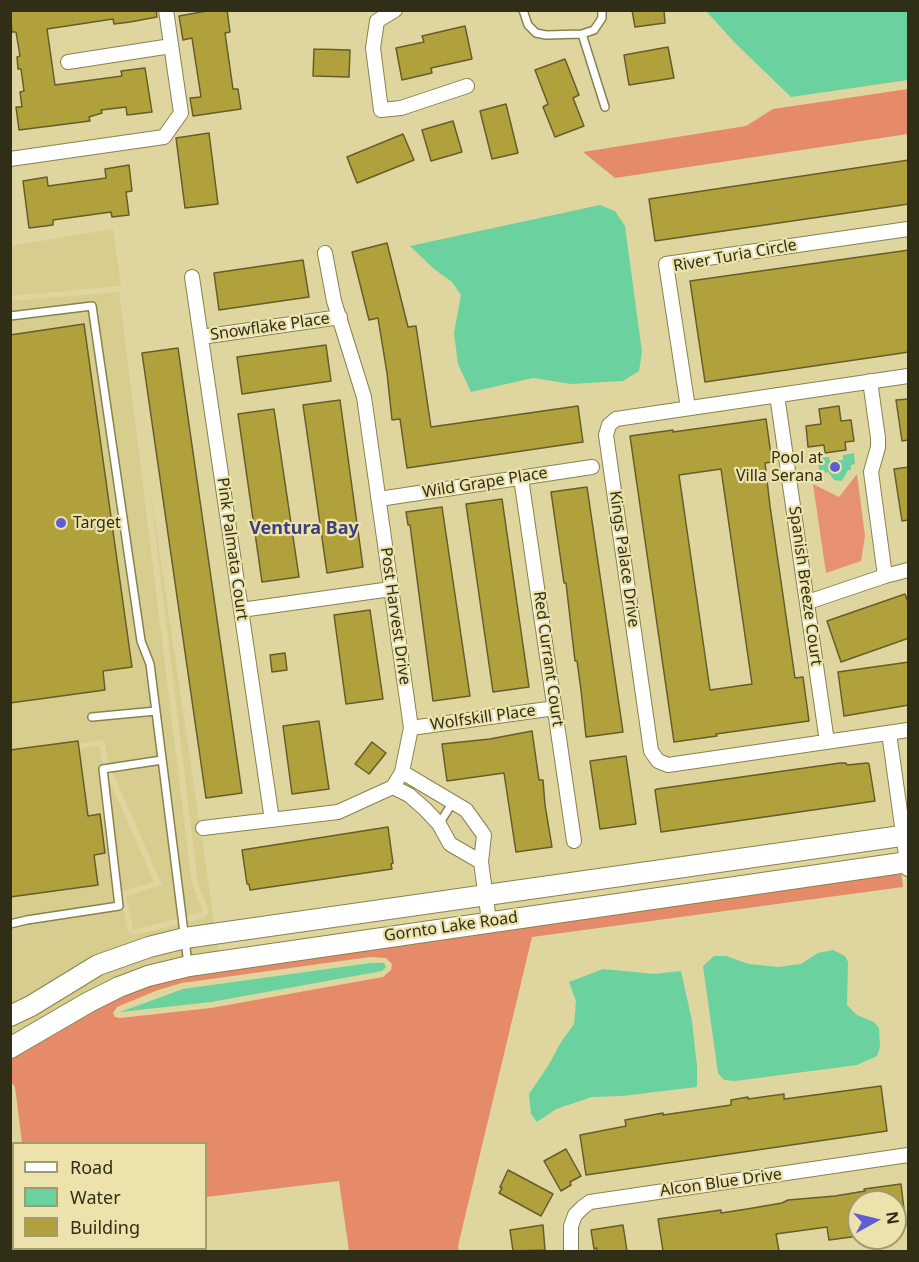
<!DOCTYPE html>
<html>
<head>
<meta charset="utf-8">
<style>
	body { margin:0 }
	#map { position:relative; width:919px; height:1262px; overflow:hidden; background:#ded69e; font-family:"Noto Sans",sans-serif }
	canvas { display:block }
	.frame { position:absolute; inset:0; border:12px solid #312e18; pointer-events:none }
	.legend { position:absolute; left:12px; top:1142px; width:195px; height:108px; box-sizing:border-box; background:#ebe3ab; border:2px solid #a19b70; margin:0; padding:8px 10px; list-style:none; font-size:18px; color:#312e18 }
	.legend li { display:flex; align-items:center; gap:12px; height:30px }
	.legend b { width:30px; border:2px solid #a19b70 }
	.north { position:absolute; left:847px; top:1190px; width:60px; height:60px; box-sizing:border-box; background:#ebe3ab; border:2px solid #a19b70; border-radius:50%; rotate:82deg; font-size:16px; font-weight:700; line-height:24px; text-align:center; color:#312e18 }
	.north::after { content:''; display:block; margin:auto; width:21px; height:27px; background:#615dd5; clip-path:polygon(50% 0,100% 100%,50% 72%,0 100%) }
</style>
</head>
<body>
<div id="map">
<canvas width="919" height="1262"></canvas>
<div class="frame"></div>
<ul class="legend">
<li><b style="height:8px;background:#fff"></b>Road</li>
<li><b style="height:16px;background:#6bd19e"></b>Water</li>
<li><b style="height:16px;background:#b1a13c"></b>Building</li>
</ul>
<div class="north">N</div>
</div>
<script>
const c = document.querySelector('canvas').getContext('2d');
c.lineJoin = 'round';
function fillPath(path, color) { c.fillStyle = color; c.fill(path, 'evenodd'); }
const poly = rows => new Path2D(rows.map(r => 'M' + r).join(''));
function strokePath(path, color, width, dash) { c.strokeStyle = color; c.lineWidth = width; c.lineCap = dash ? 'butt' : 'round'; c.setLineDash(dash || []); c.stroke(path); }
function drawText(font, color, halo, rows, align = 'center') {
  c.font = font + ' "Noto Sans",sans-serif'; c.lineWidth = 4.5; c.setLineDash([]); c.textBaseline = 'middle'; c.strokeStyle = halo; c.fillStyle = color; for (const [text, x, y, turn = 0] of rows) {
    c.save(); c.translate(x, y); c.rotate((+turn || 0) * Math.PI / 180); c.textAlign = isNaN(turn) ? turn : align; if (halo) c.strokeText(text, 0, 0); c.fillText(text, 0, 0); c.restore();
  }
}
const built = poly([
	[113,229,121,286,11,296,11,246],
	[119,292,192,884,203,912,133,930,126,896,162,885,109,764,104,740,11,753,10,301],
	[149,482,215,927,11,1008,11,759,99,746,103,766,154,882,124,891,120,894,128,933,135,935,204,918,209,912,198,883],
	[217,940,219,954,11,1040,11,1023,121,963]
]);
const green = poly([
	[857,474,865,536,861,561,826,573,813,484,839,497]
]);
const forest = poly([
	[908,89,908,134,615,178,583,152,746,126,773,109],
	[901,870,903,887,532,937,458,1246,459,1251,349,1251,339,1181,206,1197,206,1144,22,1143,15,1087,11,1082,10,1055,93,1008,170,977],
	[370,957,386,958,392,964,391,970,383,977,211,1008,120,1018,115,1017,113,1013,117,1007,158,990,182,983]
]);
const water = poly([
	[706,11,908,11,908,80,791,97,734,42],
	[600,205,615,211,625,226,642,352,639,371,623,381,571,384,533,378,471,392,458,364,454,333,461,295,452,282,434,269,410,246],
	[854,453,855,464,851,465,851,470,848,470,842,481,834,480,828,472,825,473,824,470,819,470,818,458,829,457,830,461,843,460,843,455],
	[833,950,845,956,848,962,847,1005,857,1015,874,1022,879,1028,880,1047,877,1056,857,1065,735,1081,724,1080,718,1073,703,966,714,956,726,956,749,964,778,967,801,964,818,953],
	[371,963,384,963,386,967,382,971,211,1002,120,1012,183,989],
	[603,969,654,974,681,971,692,1021,697,1066,697,1087,622,1096,592,1097,556,1109,537,1122,531,1114,529,1094,548,1066,561,1042,574,1024,576,1001,569,982]
]);
const building = poly([
	[10,10,156,10,157,17,130,22,114,24,113,19,47,29,55,85,122,76,121,71,145,68,152,112,127,115,126,107,101,110,102,113,89,117,90,121,19,130,16,107,22,107,20,92,24,91,21,69,18,69,17,57,20,56,16,32,12,32,10,10],
	[213,10,227,10,230,32,225,33,233,89,238,89,241,109,193,116,190,98,201,97,192,38,183,40,179,16,213,10],
	[632,10,664,10,665,23,635,27,632,10],
	[465,26,472,59,431,68,432,73,402,80,396,48,424,42,422,36,465,26],
	[668,47,674,78,629,85,624,55,668,47],
	[314,49,350,50,349,77,313,76,314,49],
	[565,59,579,95,573,98,584,126,555,137,543,107,548,104,535,70,565,59],
	[506,104,518,153,492,159,480,111,506,104],
	[453,121,462,152,431,161,422,130,453,121],
	[209,133,218,204,185,208,176,138,209,133],
	[403,134,414,160,357,183,347,157,403,134],
	[909,160,909,204,655,241,649,199,909,160],
	[129,165,132,191,126,192,129,215,112,217,111,212,53,220,53,225,29,228,23,181,47,177,48,186,106,178,105,169,129,165],
	[387,243,408,327,416,326,431,427,578,406,583,442,407,468,400,419,392,420,387,373,378,318,369,320,352,252,387,243],
	[909,250,909,352,705,382,690,281,909,250],
	[303,260,309,297,219,310,214,273,303,260],
	[84,324,132,667,103,671,105,690,10,703,10,335,84,324],
	[326,345,331,381,242,394,237,357,326,345],
	[178,348,242,793,206,798,142,353,178,348],
	[909,399,909,440,902,441,896,400,909,399],
	[340,400,363,567,327,573,303,405,340,400],
	[839,406,841,421,851,420,854,441,845,442,846,450,825,453,824,445,808,447,806,426,821,424,819,409,839,406],
	[274,409,299,577,262,582,238,414,274,409],
	[766,419,772,462,765,463,770,506,795,678,803,677,809,721,716,734,717,736,674,742,630,436,673,430,673,432,766,419],
	[721,469,752,684,710,690,679,475,721,469],
	[909,467,909,520,902,521,894,469,909,467],
	[587,487,623,732,586,737,581,690,577,661,575,661,566,583,564,583,551,492,587,487],
	[502,499,529,687,493,692,466,504,502,499],
	[442,507,470,696,433,701,410,525,408,525,406,512,442,507],
	[905,594,909,605,909,638,841,662,827,621,905,594],
	[370,610,383,699,346,704,334,615,370,610],
	[285,653,287,670,272,672,270,655,285,653],
	[909,662,909,705,844,716,838,672,909,662],
	[319,721,329,789,292,794,283,726,319,721],
	[532,731,539,780,543,780,545,805,552,847,516,852,504,773,447,781,442,744,490,739,532,731],
	[78,741,88,816,100,814,105,853,94,855,98,885,10,897,10,750,78,741],
	[372,742,386,753,369,774,355,764,372,742],
	[626,756,636,824,600,829,590,761,626,756],
	[840,763,846,763,847,765,867,763,869,764,875,801,661,832,655,790,657,789,840,763],
	[388,827,393,863,391,864,392,869,250,890,249,884,247,884,242,850,388,827],
	[881,1086,887,1131,586,1175,580,1135,626,1126,625,1120,663,1113,663,1115,731,1105,731,1100,748,1097,748,1099,784,1094,784,1099,792,1098,881,1086],
	[566,1149,581,1176,570,1182,571,1185,561,1191,544,1161,566,1149],
	[508,1170,553,1194,541,1216,499,1193,502,1188,500,1187,508,1170],
	[901,1184,906,1226,895,1227,895,1202,859,1202,859,1236,829,1240,827,1227,776,1234,779,1251,663,1251,658,1219,721,1210,721,1213,747,1209,782,1203,788,1200,835,1196,865,1191,864,1189,901,1184],
	[543,1225,545,1250,513,1251,510,1230,543,1225],
	[623,1225,627,1251,597,1251,597,1248,594,1249,591,1230,623,1225]
]);
const lane = poly([
	[523,10,528,25,536,33,546,35,582,34,605,107],
	[582,34,594,30,602,18,602,10],
	[10,316,92,306,141,641,150,664,188,964],
	[92,717,156,711],
	[439,824,453,802],
	[10,924,27,920,119,906,103,769,162,760]
]);
const street = poly([
	[395,10,377,21,373,48,381,110,401,108,467,86],
	[68,62,171,46],
	[10,159,164,137,181,113,166,10],
	[192,277,272,820],
	[201,337,340,317],
	[908,376,616,419,609,425,606,435,651,751,658,761,668,765,908,730],
	[870,381,878,438,878,447,871,472,885,576],
	[777,395,827,742],
	[688,408,666,264,908,229],
	[521,478,574,841],
	[379,499,592,467],
	[808,602,885,576,908,570],
	[241,610,391,589],
	[411,728,555,708],
	[889,733,908,869],
	[402,772,466,810,484,835,481,862,489,921],
	[393,787,409,795,425,809,439,824,450,844,481,862],
	[203,828,338,812,393,787,402,772,411,728,364,397,334,301,325,253],
	[10,1249,15,1248],
	[571,1252,571,1226,575,1215,583,1207,590,1202,908,1155]
]);
const secondary = poly([
	[10,1016,31,1006,98,965,149,947,185,938,908,835],
	[10,1048,89,1002,119,987,148,976,189,966,908,862]
]);
const markers = [
	[835,467,6,"#615dd5"],
	[61,523,6,"#615dd5"]
];
const streetNames = [
	["River Turia Circle",735,256,-10],
	["Snowflake Place",270,327,-8],
	["Wild Grape Place",485,483,-9],
	["Pink Palmata Court",232,549,82],
	["Kings Palace Drive",624,559,82],
	["Spanish Breeze Court",805,586,82],
	["Post Harvest Drive",395,616,82],
	["Red Currant Court",548,659,82],
	["Wolfskill Place",483,718,-8],
	["Gornto Lake Road",451,927,-8],
	["Alcon Blue Drive",721,1183,-8]
];
const poiNames = [
	["Pool at",823,458],
	["Villa Serana",823,476],
	["Target",73,523,"left"]
];
const neighbourhoodNames = [
	["Ventura Bay",304,529]
];
fillPath(built, '#d7cd8e');
fillPath(green, '#e89172');
fillPath(forest, '#e68b6a');
fillPath(water, '#6bd19e');
fillPath(building, '#b1a13c');
strokePath(building, '#665d29', 1.5);
strokePath(lane, '#8a824d', 10);
strokePath(street, '#8a824d', 16);
strokePath(secondary, '#8a824d', 22);
strokePath(lane, '#fff', 7);
strokePath(street, '#fff', 14);
strokePath(secondary, '#fff', 20);
for (const [x, y, r, color] of markers) { const dot = new Path2D(); dot.arc(x, y, r, 0, 2 * Math.PI); c.fillStyle = color; c.fill(dot); strokePath(dot, '#ebe3ab', 2); }
drawText('16px', '#312e18', '#ebe3ab', streetNames);
drawText('16px', '#312e18', '#ebe3ab', poiNames, 'right');
drawText('bold 18px', '#3e3f7b', '#ebe3ab', neighbourhoodNames);
</script>
</body>
</html>
